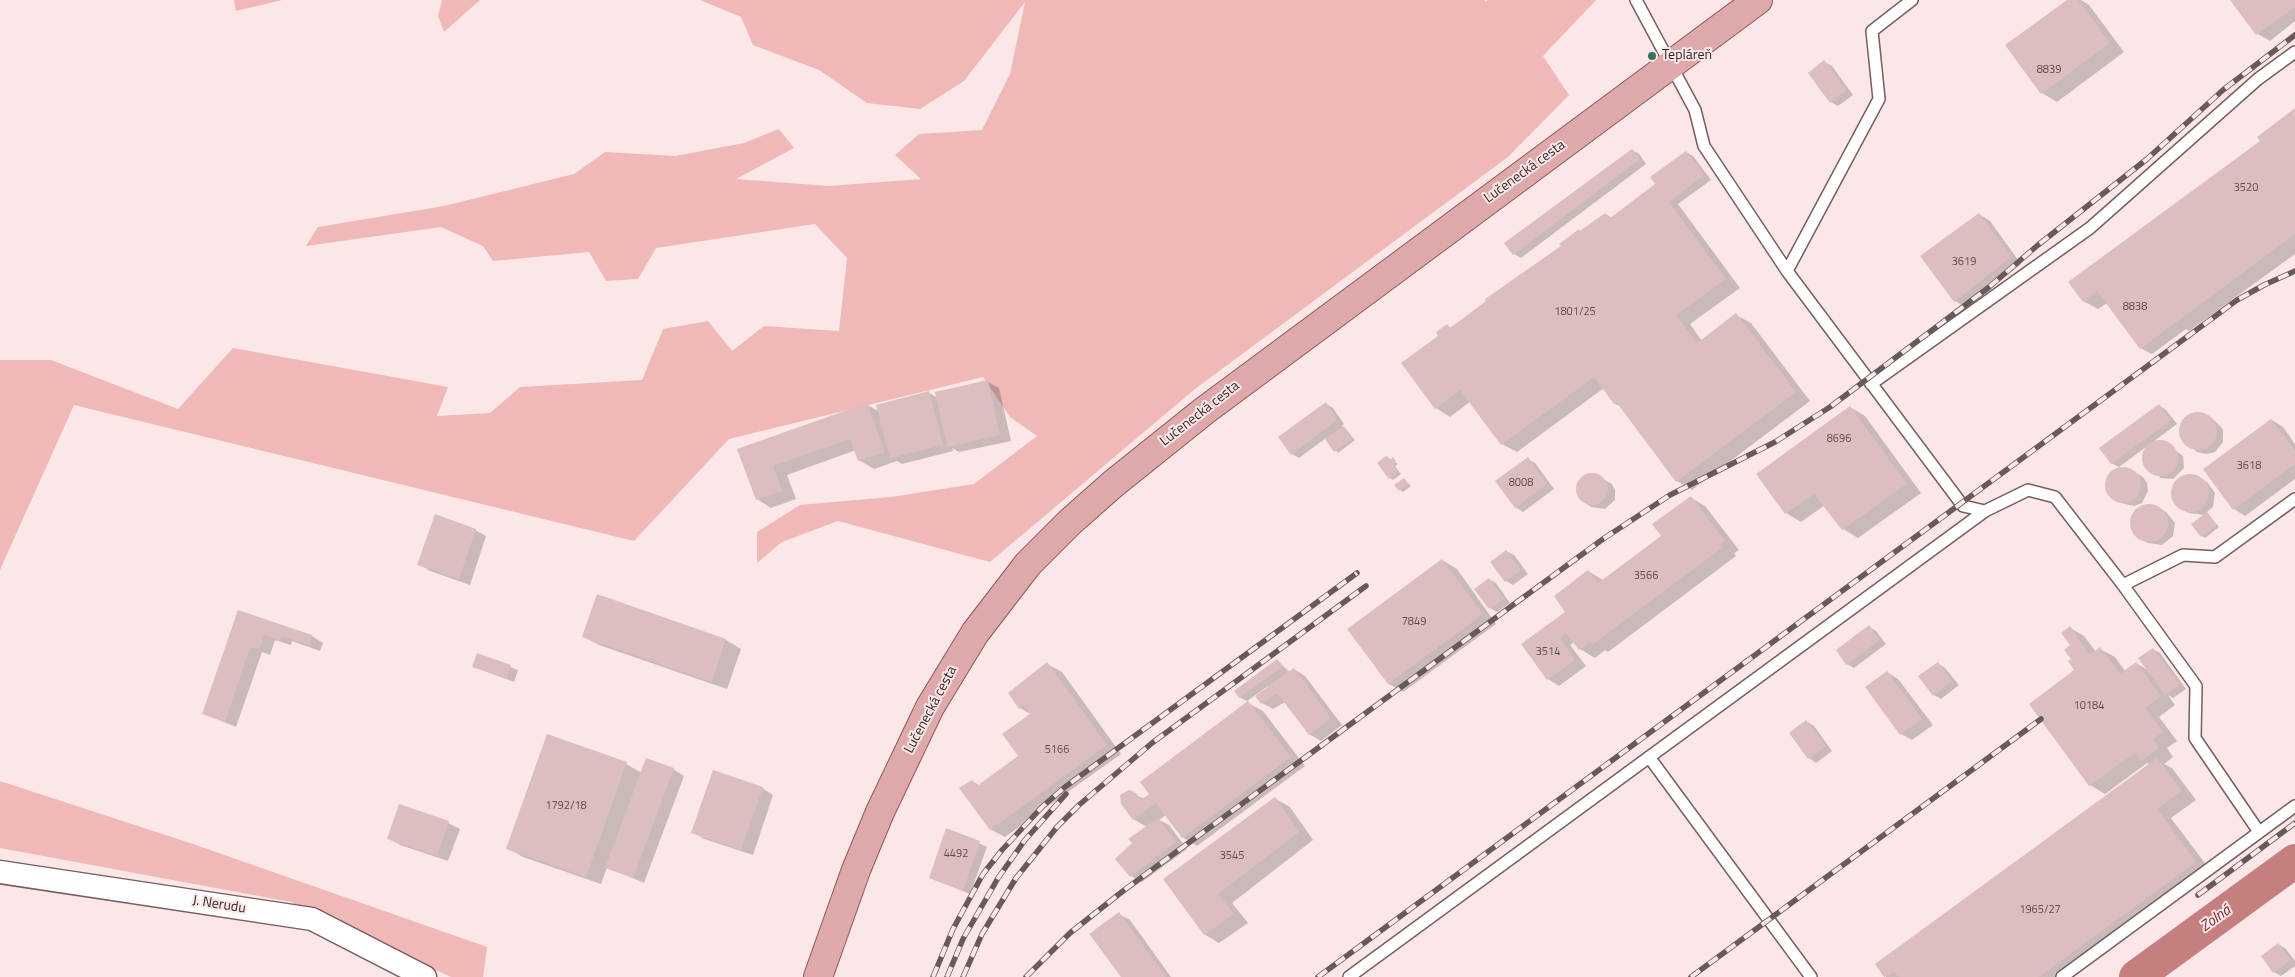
<!DOCTYPE html>
<html>
<head>
<meta charset="utf-8">
<style>
	body { margin:0 }
	canvas { display:block; background:#fbe7e7 }
</style>
</head>
<body>
<canvas width="2295" height="977"></canvas>
<script>
const c = document.querySelector('canvas').getContext('2d');
c.lineJoin = 'round';
function fillPath(path, color) { c.fillStyle = color; c.fill(path, 'evenodd'); }
const poly = rows => new Path2D(rows.map(r => 'M' + r).join(''));
function strokePath(path, color, width, dash) { c.strokeStyle = color; c.lineWidth = width; c.lineCap = dash ? 'butt' : 'round'; c.setLineDash(dash || []); c.stroke(path); }
function drawText(font, color, halo, rows, align = 'center') {
  c.font = font + ' "Titillium Web",sans-serif'; c.lineWidth = 4; c.setLineDash([]); c.textBaseline = 'middle'; c.strokeStyle = halo; c.fillStyle = color; for (const [text, x, y, turn = 0] of rows) {
    c.save(); c.translate(x, y); c.rotate((+turn || 0) * Math.PI / 180); c.textAlign = isNaN(turn) ? turn : align; if (halo) c.strokeText(text, 0, 0); c.fillText(text, 0, 0); c.restore();
  }
}
const green = poly([
	[234,0,282,0,236,11],
	[442,0,480,0,444,32,438,16],
	[700,0,1485,0,1485,2,1488,0,1596,0,1543,56,1569,95,1508,157,1195,389,990,562,838,521,782,542,757,563,757,532,800,505,891,497,974,484,1037,436,1010,417,983,377,729,439,634,541,74,405,0,570,0,360,51,360,178,409,233,348,448,387,437,416,490,413,520,387,642,380,663,329,708,321,732,351,764,326,839,331,847,258,815,224,656,248,638,279,606,281,589,252,493,261,483,246,441,227,306,246,318,227,444,206,574,174,605,152,675,156,744,143,779,129,794,148,736,179,829,186,921,179,895,155,919,134,982,130,1010,74,1025,2,964,81,920,109,867,103,819,70,753,45,741,17],
	[0,781,193,844,487,947,483,977,451,977,291,902,0,848]
]);
const shadow = poly([
	[2069,0,2081,0,2089,5,2124,52,2057,102,2042,93],
	[2231,0,2295,0,2295,21,2270,41,2258,34],
	[1824,62,1832,66,1853,95,1838,106,1831,102],
	[2295,110,2295,254,2189,331,2186,329,2152,354,2140,348,2107,303,2098,309,2083,301],
	[1632,150,1639,154,1646,164,1521,258,1514,254],
	[1686,152,1693,156,1711,180,1678,204,1740,288,1690,324,1702,341,1736,315,1751,323,1810,401,1692,490,1677,481,1622,407,1615,404,1604,388,1517,452,1502,444,1471,401,1450,417,1436,408,1440,336,1447,326,1451,328,1606,214,1612,218,1655,186],
	[1979,214,1990,221,2021,264,1966,307,1955,301],
	[988,382,999,388,1011,441,959,452,952,448,953,451,902,464,897,461,874,469,859,460,856,450,787,475,796,499,771,508,757,499,739,450,867,405,879,411,929,393,938,398],
	[1326,404,1333,408,1344,424,1342,426,1355,440,1338,453,1326,438,1299,458,1292,454],
	[2159,405,2166,410,2177,424,2153,442,2166,443,2183,456,2184,468,2173,479,2161,478,2144,464,2144,452,2150,444,2119,467,2111,463],
	[1850,407,1865,416,1921,493,1858,538,1843,529,1825,505,1801,522,1786,513,1758,474],
	[2197,413,2214,420,2223,429,2223,442,2215,452,2206,454,2197,452,2181,438,2181,425,2189,415],
	[2272,420,2283,427,2295,444,2295,479,2245,516,2234,509,2204,469],
	[1387,457,1398,464,1395,466,1401,474,1393,480,1390,478],
	[1528,459,1535,463,1554,489,1523,512,1515,507],
	[2119,467,2135,472,2143,477,2147,483,2148,491,2142,503,2134,506,2121,503,2114,499,2107,488,2109,475,2121,468],
	[1594,474,1612,484,1615,490,1615,500,1605,509,1591,507,1584,502,1578,494,1577,486,1586,476],
	[2185,476,2199,478,2207,482,2215,493,2213,507,2206,513,2219,527,2205,538,2202,536,2204,515,2189,513,2181,509,2172,498,2174,484],
	[1404,479,1411,486,1403,492,1400,490],
	[1691,498,1705,506,1739,550,1734,553,1736,556,1608,652,1605,650,1595,658,1580,649,1574,642,1570,645,1586,666,1559,686,1548,679,1567,612,1588,571,1603,580,1663,537],
	[2144,506,2158,507,2166,512,2175,523,2173,536,2162,545,2148,543,2140,539,2132,528,2134,514],
	[475,530,486,536,470,585,430,571,419,564],
	[1506,551,1514,555,1528,574,1513,585,1506,581],
	[1442,560,1457,569,1496,624,1403,692,1389,684,1348,629],
	[1489,579,1496,583,1510,603,1497,612,1490,608,1476,589],
	[598,596,726,640,741,649,727,689,599,645,584,637],
	[238,611,312,636,323,643,320,651,292,641,291,645,275,640,270,655,262,652,236,727,204,714],
	[1869,627,1876,631,1886,644,1854,668,1847,664],
	[2070,628,2084,636,2096,652,2100,649,2115,657,2125,671,2136,663,2149,671,2153,649,2160,653,2186,689,2173,698,2168,695,2175,705,2159,717,2177,741,2167,748,2173,757,2164,764,2172,768,2196,800,2171,818,2210,870,2065,977,1886,977,1877,964,2150,765,2147,763,2105,794,2090,785,2031,704,2076,671],
	[478,655,518,670,514,682,474,667],
	[1277,661,1290,672,1294,669,1305,676,1342,725,1321,741,1309,734,1285,702,1273,709,1262,703,1269,687,1268,686,1247,701,1239,697],
	[1938,663,1945,668,1959,685,1941,699,1934,695],
	[1047,664,1062,672,1121,754,1005,837,990,829,972,781,980,786,1020,756,1032,715,1020,708],
	[1887,672,1898,679,1933,725,1912,740,1901,734],
	[1248,703,1263,711,1305,766,1197,846,1182,837,1166,815,1159,820,1169,825,1187,849,1142,882,1131,876,1133,844,1147,827,1133,819,1135,794,1144,799],
	[1806,721,1814,726,1832,751,1816,763,1809,758,1790,733],
	[626,764,642,773,673,769,684,776,644,883,607,867,601,884,523,857,508,848],
	[762,788,773,795,753,855,704,839,693,832],
	[1276,799,1290,807,1313,840,1232,903,1248,923,1219,943,1204,934,1165,880],
	[399,806,448,823,460,829,448,861,400,845,388,838],
	[947,829,987,847,970,894,930,878],
	[1119,914,1130,920,1171,977,1122,977],
	[2278,944,2286,949,2295,961,2295,966,2281,976,2274,972,2262,956]
]);
const river = poly([
	[2136,977,2295,861]
]);
const building = poly([
	[2067,0,2078,0,2110,43,2041,94,2005,45],
	[2230,0,2295,0,2295,7,2256,35],
	[1824,60,1847,90,1830,103,1808,73],
	[2295,108,2295,234,2140,349,2097,291,2083,302,2068,282,2260,141,2257,137],
	[1632,149,1640,159,1513,255,1504,243],
	[1686,151,1704,175,1669,202,1726,279,1676,315,1697,343,1736,313,1796,392,1676,482,1617,403,1614,404,1594,377,1501,445,1460,390,1435,409,1401,363,1438,336,1436,332,1447,324,1450,328,1486,301,1485,299,1561,246,1559,244,1579,229,1580,231,1605,213,1610,218,1655,184,1650,177],
	[1979,213,2011,257,1954,302,1920,256],
	[988,380,1000,435,947,447,935,392],
	[929,391,943,445,890,458,876,405],
	[1326,402,1337,420,1291,455,1278,437],
	[867,403,885,452,858,461,850,439,773,466,782,491,756,500,737,449],
	[2159,404,2171,420,2111,464,2099,448],
	[1850,406,1907,484,1842,530,1814,494,1785,514,1756,474],
	'2179 431a19 19 0 1 1 38 0a19 19 0 1 1-38 0Z',
	[2271,419,2295,451,2295,464,2233,510,2203,469],
	[1344,426,1353,438,1334,452,1325,439],
	'2142 458a18 18 0 1 1 36 0a18 18 0 1 1-36 0Z',
	[1386,456,1390,460,1393,457,1396,462,1393,464,1398,472,1389,479,1377,463],
	[1528,457,1547,484,1515,508,1495,481],
	'2105 485a18 18 0 1 1 36 0a18 18 0 1 1-36 0Z',
	'1576 489a16 16 0 1 1 32 0a16 16 0 1 1-32 0Z',
	'2171 493a19 19 0 1 1 38 0a19 19 0 1 1-38 0Z',
	[1404,478,1408,484,1399,491,1394,485],
	[1691,496,1725,541,1720,544,1722,548,1593,644,1590,642,1579,650,1566,633,1560,638,1575,660,1547,680,1521,644,1565,612,1554,596,1588,570,1598,583,1661,536,1652,524],
	'2130 523a19 19 0 1 1 38 0a19 19 0 1 1-38 0Z',
	[2207,512,2217,525,2201,537,2191,524],
	[435,514,476,529,459,579,417,565],
	[1506,550,1521,570,1505,582,1490,562],
	[1442,559,1483,614,1388,684,1347,629],
	[1489,578,1504,599,1489,609,1474,589],
	[597,594,726,639,712,682,582,637],
	[238,610,312,635,309,645,281,636,280,640,264,635,259,650,250,647,225,722,202,714],
	[1869,625,1880,640,1846,665,1836,650],
	[2070,626,2090,655,2100,647,2120,674,2136,662,2161,696,2145,708,2163,732,2153,739,2159,748,2141,761,2135,753,2089,786,2029,704,2074,670,2068,661,2071,659,2064,650,2070,645,2061,633],
	[2153,648,2180,685,2165,695,2138,658],
	[477,653,511,665,507,679,472,667],
	[1277,659,1283,666,1239,698,1234,691],
	[1047,662,1107,745,990,830,959,788,972,780,977,786,1018,756,1002,734,1030,714,1024,705,1019,709,1008,693],
	[1938,662,1952,681,1933,696,1918,676],
	[1294,668,1331,718,1309,735,1277,693,1261,704,1255,696],
	[1887,671,1922,719,1900,735,1865,687],
	[1248,701,1291,757,1182,838,1156,803,1133,820,1121,804,1120,795,1129,790,1136,793,1141,800,1149,794,1140,782],
	[1806,720,1826,746,1808,759,1789,733],
	[547,734,627,762,586,877,506,849],
	[646,758,674,768,633,878,605,868],
	[2157,758,2182,791,2157,809,2196,862,2039,977,1899,977,1894,972,1884,977,1875,964],
	[713,770,763,787,741,850,691,833],
	[1275,797,1299,832,1218,894,1234,914,1204,935,1163,879],
	[399,804,449,821,437,856,387,839],
	[1158,818,1176,842,1130,877,1115,859,1132,843,1128,839],
	[946,828,980,841,963,891,929,878],
	[1119,912,1166,977,1121,977,1091,936,1089,934],
	[2278,943,2291,960,2273,973,2261,956]
]);
const service = poly([
	[1636,0,1695,110,1704,146,1787,271,1963,506,1985,511,2028,490,2055,497,2123,585,2196,686,2195,738,2259,832],
	[1787,271,1879,99,1872,31,1912,0],
	[1871,384,2090,228,2258,79,2295,52],
	[2123,585,2183,555,2215,557,2295,499],
	[1649,757,1811,977],
	[1349,977,1985,511],
	[2062,977,2295,806]
]);
const minor = poly([
	[0,872,312,919,425,977]
]);
const primary = poly([
	[818,977,856,870,880,812,930,707,975,633,1028,564,1070,522,1113,484,1204,411,1758,0]
]);
const rail = poly([
	[2198,895,2295,823],
	[933,977,953,929,983,874,1002,850,1043,806,1065,787,1357,573],
	[947,977,963,939,998,878,1025,840,1066,794],
	[963,977,982,934,1016,878,1057,827,1079,805,1152,743,1366,586],
	[1026,977,1070,933,1123,891,1603,539,1670,495,1775,442,1830,407,1988,288,2038,245,2147,159,2223,90,2295,35],
	[1318,977,2237,300,2264,285,2295,271],
	[1691,977,2041,719]
]);
const markers = [
	[1652,56,5,"#367460"]
];
const numberNames = [
	["8839",2049,70],
	["3520",2246,188],
	["3619",1964,262],
	["8838",2135,307],
	["1801/25",1575,312],
	["8696",1839,439],
	["3618",2249,466],
	["8008",1521,483],
	["3566",1646,576],
	["7849",1414,622],
	["3514",1548,652],
	["10184",2089,706],
	["5166",1057,750],
	["1792/18",566,806],
	["4492",956,854],
	["3545",1232,856],
	["1965/27",2040,910]
];
const poiNames = [
	["Tepláreň",1662,56]
];
const streetNames = [
	["Lučenecká cesta",1525,172,-36],
	["Lučenecká cesta",1200,414,-38],
	["Lučenecká cesta",931,710,-62],
	["J. Nerudu",219,905,9]
];
const waterNames = [
	["Zolná",2216,919,-36]
];
fillPath(green, '#f0b9b8');
fillPath(shadow, '#0003');
strokePath(river, '#c67f7f', 34);
fillPath(building, '#ddbebe');
strokePath(service, '#795e5d', 14);
strokePath(minor, '#795e5d', 25);
strokePath(primary, '#935658', 30);
strokePath(service, '#fff', 11);
strokePath(minor, '#fff', 22);
strokePath(primary, '#dda9aa', 28);
strokePath(rail, '#685a5a', 5.5);
strokePath(rail, '#fbe7e7', 4, [11]);
for (const [x, y, r, color] of markers) { const dot = new Path2D(); dot.arc(x, y, r, 0, 2 * Math.PI); c.fillStyle = color; c.fill(dot); strokePath(dot, '#fbe7e7', 2); }
drawText('11px', '#5e4d4d', null, numberNames);
drawText('14px', '#332727', '#fbe7e7', poiNames, 'left');
drawText('14px', '#332727', '#fbe7e7', streetNames);
drawText('italic 15px', '#7b242c', '#fbe7e7', waterNames);
</script>
</body>
</html>
